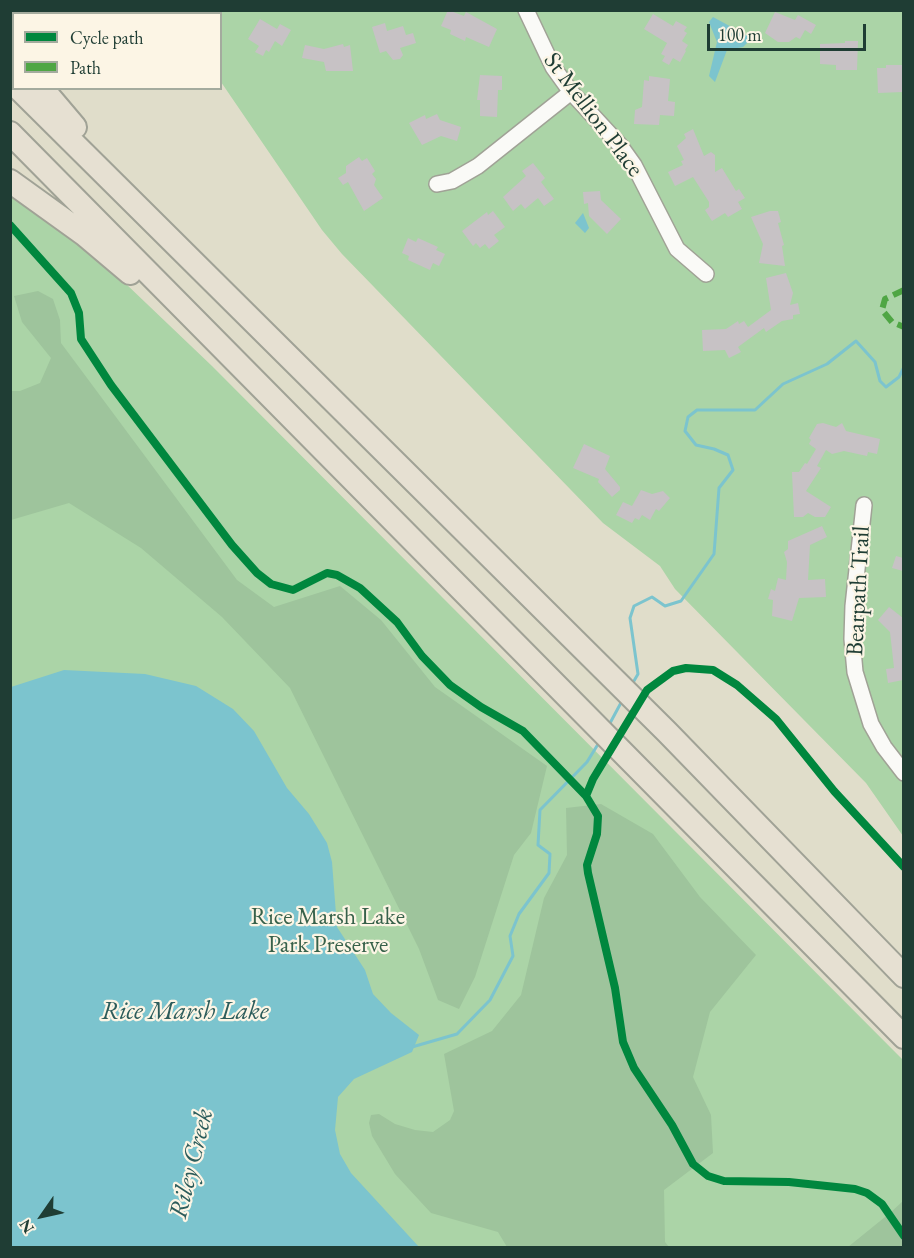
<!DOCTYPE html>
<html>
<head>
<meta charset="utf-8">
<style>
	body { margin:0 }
	#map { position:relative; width:914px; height:1258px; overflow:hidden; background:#e0ddca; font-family:"EB Garamond",serif }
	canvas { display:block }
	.frame { position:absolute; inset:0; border:12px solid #1f3d34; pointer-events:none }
	.legend { position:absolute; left:12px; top:12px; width:210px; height:78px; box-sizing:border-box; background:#fcf5e5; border:2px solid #a4ab9e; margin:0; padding:8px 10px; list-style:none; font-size:18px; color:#1f3d34 }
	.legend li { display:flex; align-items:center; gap:12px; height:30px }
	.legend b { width:30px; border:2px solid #a4ab9e }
	.north { position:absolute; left:12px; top:1186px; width:60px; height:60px; -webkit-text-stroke:4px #fcf5e5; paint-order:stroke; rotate:236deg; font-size:16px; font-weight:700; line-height:24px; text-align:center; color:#1f3d34 }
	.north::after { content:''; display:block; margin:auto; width:21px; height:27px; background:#1f3d34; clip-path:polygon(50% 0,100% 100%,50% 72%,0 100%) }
	.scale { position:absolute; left:707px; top:24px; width:159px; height:27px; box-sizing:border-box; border:3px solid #1f3d34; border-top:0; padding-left:8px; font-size:18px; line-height:21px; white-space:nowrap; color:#1f3d34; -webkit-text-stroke:4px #fcf5e5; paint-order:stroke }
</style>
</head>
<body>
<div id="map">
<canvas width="914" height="1258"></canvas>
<div class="frame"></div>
<ul class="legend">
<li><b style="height:8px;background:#00873e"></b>Cycle path</li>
<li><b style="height:8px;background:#4fa644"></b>Path</li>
</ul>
<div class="north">N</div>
<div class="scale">100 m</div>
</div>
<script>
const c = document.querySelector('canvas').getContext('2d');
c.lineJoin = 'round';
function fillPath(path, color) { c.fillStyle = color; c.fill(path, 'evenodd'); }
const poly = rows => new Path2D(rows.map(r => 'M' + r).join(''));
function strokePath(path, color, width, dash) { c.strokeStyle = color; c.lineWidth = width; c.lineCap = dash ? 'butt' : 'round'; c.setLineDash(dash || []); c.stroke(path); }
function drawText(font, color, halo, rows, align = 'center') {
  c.font = font + ' "EB Garamond",serif'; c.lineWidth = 4.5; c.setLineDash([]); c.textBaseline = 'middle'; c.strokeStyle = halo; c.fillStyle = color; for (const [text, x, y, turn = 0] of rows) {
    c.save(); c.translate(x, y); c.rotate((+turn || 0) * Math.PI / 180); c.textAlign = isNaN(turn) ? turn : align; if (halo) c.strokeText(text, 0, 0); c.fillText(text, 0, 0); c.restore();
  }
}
const green = poly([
	[171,11,903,11,903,836,866,783,675,589,660,566,603,523,342,254,322,230,221,82,220,14,173,13],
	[10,192,21,197,125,283,212,366,903,1060,903,1247,11,1247]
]);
const forest = poly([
	[38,291,53,299,60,320,61,343,237,580,274,607,340,586,381,620,435,687,547,766,531,833,514,855,475,977,459,1009,438,1000,419,949,290,688,222,617,141,548,69,503,11,520,11,391,20,391,40,383,51,358,22,322,14,296],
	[601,804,653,834,700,897,756,955,710,1012,693,1077,711,1115,713,1153,664,1190,665,1242,669,1247,507,1247,498,1232,431,1213,395,1174,372,1136,369,1123,371,1115,379,1114,395,1124,415,1130,433,1132,450,1120,454,1111,444,1054,492,1031,521,995,544,898,567,855,566,808],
	[903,1201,903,1247,848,1247,890,1213]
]);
const water = poly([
	[713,17,748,36,750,40,743,47,727,50,715,82,709,76,717,42,709,22],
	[583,213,589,228,585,233,575,223],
	[64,670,145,674,196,686,233,709,254,731,287,788,309,814,327,843,332,862,337,927,365,970,373,994,391,1013,419,1035,412,1052,354,1079,338,1097,335,1130,340,1154,351,1173,419,1247,11,1247,11,687]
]);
const stream = poly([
	[631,686,638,674,630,618,634,606,652,597,665,606,681,601,714,554,719,488,733,470,728,455,714,449,696,445,685,431,688,417,697,410,755,410,783,384,827,364,856,341,875,362,880,381,886,387,899,377,904,367],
	[609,725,623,699],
	[412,1047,457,1034,490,1000,513,956,510,936,519,914,549,873,550,854,538,845,540,810,587,762,600,741]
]);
const building = poly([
	[448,10,464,16,466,12,497,29,489,47,466,37,465,41,450,34,451,30,441,26],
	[775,12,795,20,798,15,816,25,811,34,805,30,800,39,796,37,789,42,778,42,765,33],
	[653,14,673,26,676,21,687,27,684,31,687,33,682,41,688,45,685,50,686,51,680,62,673,58,669,65,662,61,665,56,661,54,667,43,644,29],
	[260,19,277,29,280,24,291,30,282,46,275,41,269,52,266,50,263,56,255,52,259,46,248,39],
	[385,23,387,31,403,26,406,35,413,33,416,43,400,48,403,55,400,59,393,60,386,51,380,53,372,27],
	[845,41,858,41,857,70,836,70,836,65,820,64,820,44,845,43],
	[343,44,344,47,350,45,353,71,326,71,324,62,302,58,305,45,324,49],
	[886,65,903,65,903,92,878,93,877,68,886,68],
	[480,75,502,76,502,90,498,90,497,117,480,116,480,100,477,100],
	[649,76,670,79,668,101,675,102,674,116,660,115,659,125,634,124,635,110,642,107,644,80,649,81],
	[437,114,440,120,461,127,457,141,441,136,422,145,409,123,425,115,426,119],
	[693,129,704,156,711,152,715,155,715,172,722,168,736,191,739,189,745,198,738,202,742,209,728,217,725,213,712,221,705,210,709,207,709,202,693,177,675,186,668,172,683,165,681,161,684,160,677,146,686,138,684,134],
	[359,157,362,161,367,158,375,171,372,174,376,179,374,185,383,198,364,211,348,182,343,185,338,178,346,173,346,166],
	[533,163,545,178,541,182,554,199,544,206,538,198,525,209,521,204,513,211,503,197,526,176,522,171],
	[600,191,601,200,621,219,607,234,589,216,588,203,584,204,583,192],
	[493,211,505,227,494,235,499,241,489,249,485,244,480,248,476,243,473,246,462,231,487,212,488,215],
	[770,211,778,211,781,222,778,223,784,245,782,246,785,266,759,263,763,244,751,217],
	[408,238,416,242,418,238,438,247,436,250,445,254,439,266,433,263,430,270,408,260,409,256,402,253],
	[786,273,793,293,790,305,798,303,800,314,793,315,793,319,782,321,766,332,764,328,738,347,741,352,729,358,725,350,703,351,702,330,726,329,738,321,739,324,744,321,748,327,771,310,766,278],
	[823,423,836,427,842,423,846,431,880,439,877,454,868,452,867,456,844,451,832,454,826,450,817,466,821,468,806,491,831,507,825,517,815,517,808,513,803,517,794,517,792,472,799,472,805,463,807,464,816,449,809,444,811,440,809,438,817,424],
	[584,444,610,456,605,469,620,487,620,490,612,497,598,482,599,479,573,468],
	[641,490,652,494,663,491,670,498,659,511,656,509,650,520,642,515,639,520,635,518,632,523,616,515,623,502,632,506],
	[822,526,827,537,810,545,808,580,825,579,826,597,799,598,792,621,772,616,773,600,768,599,771,589,775,591,778,578,786,580,787,562,784,552,788,549,788,541],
	[896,556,903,558,903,571,892,568],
	[889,607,903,618,903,680,888,683,886,669,894,668,890,632,878,620]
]);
const minor = poly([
	[526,10,553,67,571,92,619,144,634,165,677,249,706,274],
	[437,184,452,181,478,166,571,92],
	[864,505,853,606,852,639,855,672,871,724,884,747,904,773]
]);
const highway = poly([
	[10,52,14,56],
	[18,88,667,732,904,976],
	[42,88,75,127],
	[10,133,904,1037],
	[10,181,85,235,130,273]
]);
const quiet = poly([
	[904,290,885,299,882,310,892,322,904,327]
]);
const cycleway = poly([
	[10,225,71,293,79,313,81,339,111,385,232,545,257,573,271,584,293,590,327,573,337,575,360,588,397,622,422,656,450,685,481,707,523,731,586,796,593,779,647,690,673,671,686,668,713,670,737,685,776,719,834,791,904,867],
	[586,796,598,816,597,834,587,865,588,873,615,988,623,1042,634,1068,672,1125,693,1164,708,1176,724,1181,789,1182,855,1189,867,1193,882,1204,904,1236]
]);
const streetNames = [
	["St Mellion Place",593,115,53],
	["Bearpath Trail",859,591,-87]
];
const parkNames = [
	["Rice Marsh Lake",328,917],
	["Park Preserve",328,945]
];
const waterNames = [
	["Rice Marsh Lake",185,1012],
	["Riley Creek",192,1164,-76]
];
fillPath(green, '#abd4a7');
fillPath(forest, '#9ec49c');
fillPath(water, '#7cc4ce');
strokePath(stream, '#7cc4ce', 3);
fillPath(building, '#c7c2c5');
strokePath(minor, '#a0a296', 18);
strokePath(highway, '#a0a296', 26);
strokePath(minor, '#fafaf7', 15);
strokePath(highway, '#e6e0d2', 22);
strokePath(quiet, '#4fa644', 6, [12, 6]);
strokePath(cycleway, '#00873e', 8);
drawText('24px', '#1f3d34', '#fcf5e5', streetNames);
drawText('24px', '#37614a', '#fcf5e5', parkNames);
drawText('italic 26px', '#2c5c5b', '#fcf5e5', waterNames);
</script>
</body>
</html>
